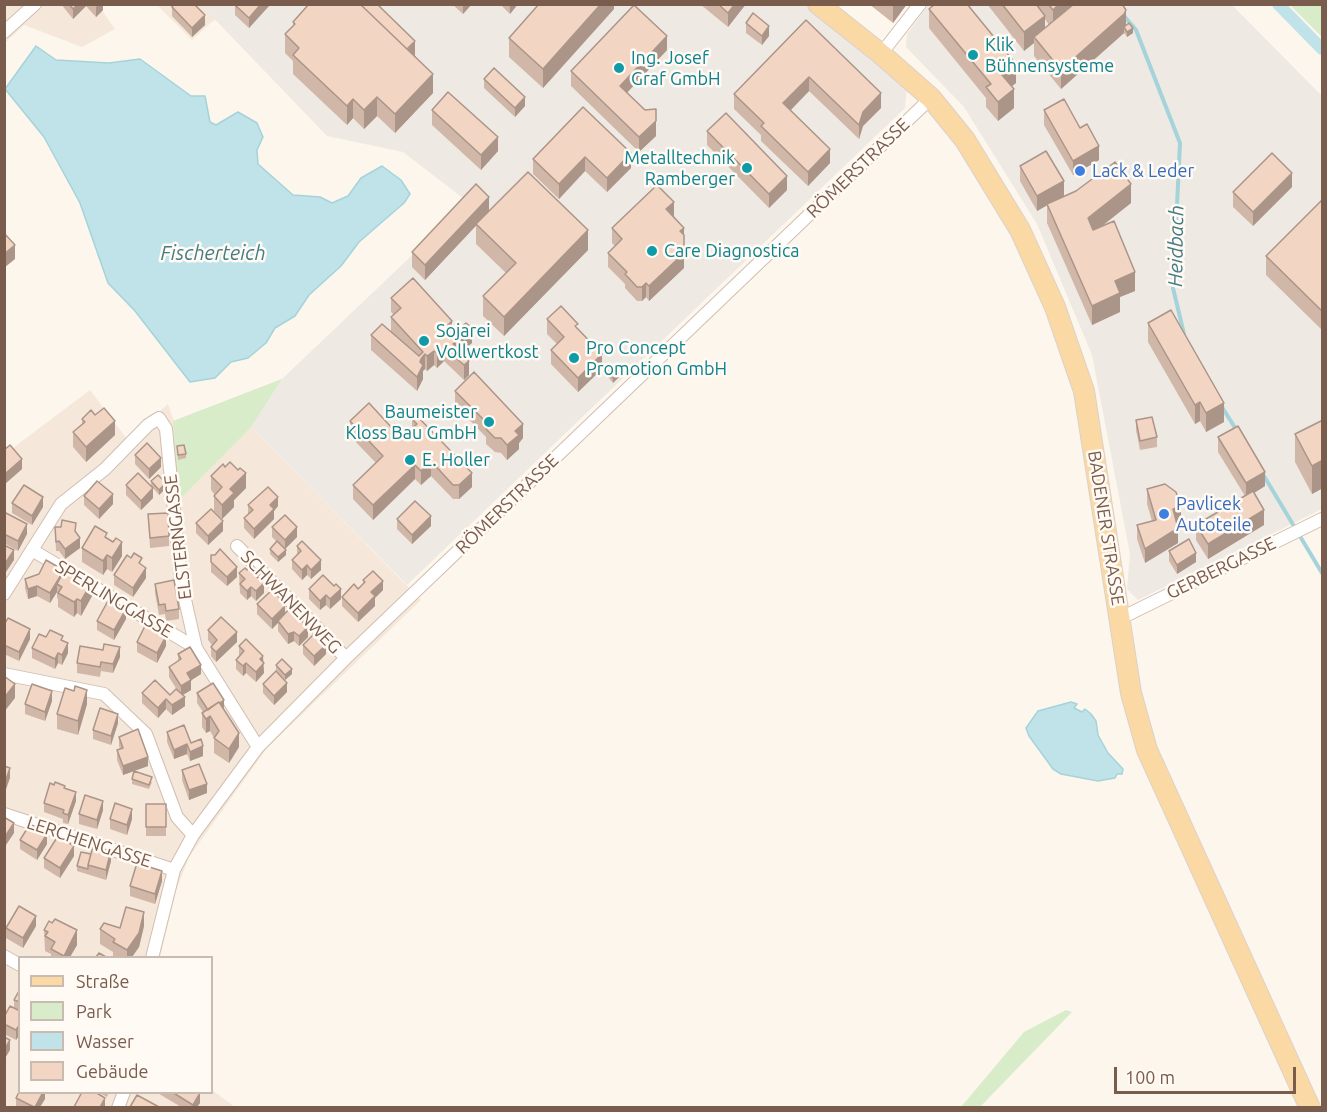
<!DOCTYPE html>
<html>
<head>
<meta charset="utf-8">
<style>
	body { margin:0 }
	#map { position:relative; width:1327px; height:1112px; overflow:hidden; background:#fdf6ec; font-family:Ubuntu,sans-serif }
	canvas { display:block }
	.frame { position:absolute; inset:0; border:6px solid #7a5c4d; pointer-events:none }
	.legend { position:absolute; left:18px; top:956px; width:195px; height:138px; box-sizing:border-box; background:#fffaf3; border:2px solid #cabbb1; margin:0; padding:8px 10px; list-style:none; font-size:18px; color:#7a5c4d }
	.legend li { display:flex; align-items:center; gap:12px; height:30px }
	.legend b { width:30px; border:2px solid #cabbb1 }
	.scale { position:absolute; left:1114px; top:1067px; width:182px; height:27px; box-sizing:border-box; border:3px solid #7a5c4d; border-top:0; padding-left:8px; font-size:18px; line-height:21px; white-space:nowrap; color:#7a5c4d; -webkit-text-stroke:4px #fffaf3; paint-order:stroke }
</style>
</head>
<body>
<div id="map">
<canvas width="1327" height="1112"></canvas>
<div class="frame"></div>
<ul class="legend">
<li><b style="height:8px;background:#fbd9a5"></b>Straße</li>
<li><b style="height:16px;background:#d8ecc9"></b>Park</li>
<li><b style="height:16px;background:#bfe3e8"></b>Wasser</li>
<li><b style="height:16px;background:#f3d5c3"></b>Gebäude</li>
</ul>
<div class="scale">100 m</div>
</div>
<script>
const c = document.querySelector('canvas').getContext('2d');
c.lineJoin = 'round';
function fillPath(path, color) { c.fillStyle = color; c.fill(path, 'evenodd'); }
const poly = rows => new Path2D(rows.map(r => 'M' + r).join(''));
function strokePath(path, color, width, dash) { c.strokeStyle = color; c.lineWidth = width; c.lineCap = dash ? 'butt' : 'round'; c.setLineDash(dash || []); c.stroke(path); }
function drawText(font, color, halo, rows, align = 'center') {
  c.font = font + ' Ubuntu,sans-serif'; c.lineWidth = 5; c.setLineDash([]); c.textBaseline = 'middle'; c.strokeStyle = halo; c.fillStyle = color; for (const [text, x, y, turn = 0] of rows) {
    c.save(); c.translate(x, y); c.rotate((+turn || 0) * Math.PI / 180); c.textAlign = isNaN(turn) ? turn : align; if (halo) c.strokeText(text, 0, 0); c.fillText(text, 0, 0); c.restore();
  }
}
const residential = poly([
	[5,5,98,5,115,29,82,47,24,25,5,43],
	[157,5,201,5,215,19,192,40],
	[282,379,251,427,421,600,267,748,189,857,176,891,160,957,20,958,20,1092,212,1092,212,1090,235,1107,5,1108,5,454,90,390,127,439,168,404,174,421]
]);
const industrial = poly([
	[201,5,805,5,907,86,905,108,407,585,251,427,282,379,468,202,403,152,327,136],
	[928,5,1232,5,1322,96,1322,509,1138,600,1127,589,1130,554,1092,355,1037,224,964,107,906,47,907,34]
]);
const green = poly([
	[1290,5,1322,5,1322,37],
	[282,379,251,427,179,500,173,421],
	[1066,1010,1072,1012,980,1107,961,1107,1024,1032]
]);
const water = poly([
	[36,46,56,60,109,63,140,59,191,96,205,96,210,122,216,125,238,112,257,123,263,137,257,150,258,164,293,195,320,197,332,203,348,196,361,178,382,166,401,180,410,194,404,203,359,242,341,266,309,295,295,316,275,328,266,343,248,358,231,362,215,378,190,382,135,311,108,283,80,203,44,137,5,89,36,46],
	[1071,702,1077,704,1074,708,1082,712,1085,709,1091,714,1096,721,1098,735,1108,753,1123,769,1122,774,1117,774,1115,778,1098,781,1061,774,1053,769,1029,736,1026,728,1038,711,1071,702]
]);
const stream = poly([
	[1125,17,1136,30,1180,143,1173,288,1184,334],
	[1222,407,1237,431],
	[1264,476,1322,573]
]);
const canal = poly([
	[1278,4,1322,49]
]);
const minor = poly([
	[4,32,35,4],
	[881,54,920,4],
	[237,546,346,658],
	[32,550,196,648],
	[4,594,61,504,105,469,148,425,159,418,166,429,181,582,196,648,258,747],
	[1119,619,1322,519],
	[4,674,104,694,146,734,177,817,193,835],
	[4,814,174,870],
	[4,956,20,965],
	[152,958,174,870,193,835,258,747,346,658,931,98],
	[118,1108,124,1092]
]);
const primary = poly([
	[818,4,881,54,931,98,965,140,1020,230,1055,307,1084,391,1131,693,1147,750,1310,1108]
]);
const wall = poly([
	[61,4,103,4,103,10,96,17,86,6,73,19],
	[270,4,249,28,235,15,235,5],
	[452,4,472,4,463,14],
	[500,4,518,4,510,14],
	[614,4,614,9,543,88,509,57,509,38],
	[700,4,746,4,728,27],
	[869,4,907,4,893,23],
	[987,4,1122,4,1126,25,1133,33,1127,37,1124,33,1061,89,1034,56,1034,43,1024,51],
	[1045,19,1049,25,1045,28],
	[172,7,205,25,192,37,172,16],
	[929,9,1016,83,1011,86,1014,108,998,121,986,107,986,98,929,28],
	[806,20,881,108,863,126,859,139,809,91,791,110,830,163,808,186,761,141,761,135,734,109,734,94],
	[293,22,415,55,433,93,395,133,377,116,364,129,353,118,347,125,293,74,293,61,285,53,285,34,293,26],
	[746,23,769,36,762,45,746,33],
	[667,50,627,93,656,136,639,152,571,86,571,71],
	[484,79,525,106,515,117,484,88],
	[583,107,631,168,607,192,585,171,559,199,533,174,533,159],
	[432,110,498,151,481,170,432,125],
	[1044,110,1080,128,1099,160,1073,175,1044,125],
	[707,131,787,190,769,208,707,145],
	[1020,166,1064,196,1057,200,1131,203,1102,226,1135,291,1120,297,1120,312,1092,325,1047,223,1047,205,1037,211,1020,181],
	[1292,187,1253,226,1233,207,1233,192],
	[1323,199,1323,331,1266,275,1266,256],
	[489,211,588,250,504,336,483,316,483,296,506,273,476,244,476,225,425,280,412,267,412,252],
	[674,216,684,228,684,268,649,301,646,297,642,301,637,301,625,288,625,284,608,267,608,253,615,246,612,243,612,228],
	[391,298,452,331,454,333,472,343,461,352,469,375,464,380,444,361,437,368,434,365,427,371,425,369,423,371,423,379,417,391,371,350,371,335,391,332,391,317,394,315,391,312],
	[547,319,578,329,602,369,578,392,551,364,551,350,557,344,547,334],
	[1148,323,1224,422,1206,432,1200,421,1195,424,1148,342],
	[608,372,621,375,613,383,608,377],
	[455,391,523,438,519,443,519,449,507,460,501,453,495,452,486,444,486,437,455,405],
	[82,419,115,435,86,462,73,447,73,432,82,424],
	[412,419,472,487,459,499,453,499,431,476,421,485,415,479,373,520,353,499,353,485,376,463,350,436,350,421,392,428,405,435,412,428],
	[1136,420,1157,437,1157,447,1140,450,1136,430],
	[1323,420,1323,488,1312,494,1295,462,1295,434],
	[1218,437,1265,486,1254,493,1264,525,1208,559,1196,540,1196,525,1245,496,1218,452],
	[177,446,186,454,186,458,178,460],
	[4,450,22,469,6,483,4,481],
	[135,455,161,467,149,479,135,464],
	[211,476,246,488,234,500,234,507,222,519,214,511,214,496,215,495,211,490],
	[151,481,166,488,159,495,153,488,153,498,141,510,126,495,126,485,151,486],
	[1147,489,1181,521,1176,523,1178,543,1145,563,1137,539,1137,525,1152,521,1147,504],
	[84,496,113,504,99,519,84,505],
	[12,503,43,507,32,525,12,513],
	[248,505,278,506,274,511,274,519,254,539,244,528,244,518,248,514],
	[148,514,169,536,169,546,150,548],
	[4,516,27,534,18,551,4,543],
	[397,519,431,526,412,544,397,529],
	[196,523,223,531,208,545,196,533],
	[55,527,76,533,80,548,65,559,59,551,56,551],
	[272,527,297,537,285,549,286,555,278,562,270,554,270,549,277,542,272,537],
	[107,538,113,542,122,556,112,572,107,569,103,575,82,562,82,548],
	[297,546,321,570,311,579,307,575,302,580,292,569,292,560,297,555],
	[1169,551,1196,562,1177,574,1169,561],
	[211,555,237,577,227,586,211,572],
	[142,565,146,578,133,597,114,585,114,575],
	[239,573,260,580,264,593,256,601,251,596,247,600,240,593],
	[60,574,61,577,92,596,81,616,77,613,74,617,58,607,58,599,57,598,57,592,50,603,37,596,28,599,25,588,25,579],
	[363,580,383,590,375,598,375,606,358,622,342,606,342,597,358,589,363,584],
	[155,584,179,609,179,619,166,621,165,614,159,615,155,593],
	[309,589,341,599,330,609,326,605,320,610,309,599],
	[257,604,282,604,285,615,304,623,308,637,299,646,294,641,288,644,278,631,278,622,272,629,257,614],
	[126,619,114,640,97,630,97,621],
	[4,625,30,639,19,661,4,654],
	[208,630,237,642,216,662,211,656,211,647,212,645,208,640],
	[162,634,166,646,157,663,137,652,137,642],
	[46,637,63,641,68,653,62,665,58,663,55,669,32,658,32,648],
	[303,645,326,654,314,666,303,654],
	[239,646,263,662,264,673,256,682,246,673,243,676,236,669,236,660,239,656],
	[178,654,201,674,191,680,191,690,183,695,185,706,172,715,166,709,158,718,142,703,142,693,170,695,177,690,169,677,169,667,178,662],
	[120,657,113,673,101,671,100,677,77,673,77,663],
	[276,665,292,674,285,680,276,670],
	[263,684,287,692,274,705,263,693],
	[74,691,87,704,78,735,57,729,57,714],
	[197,693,224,710,239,747,229,763,214,753,214,738,210,731,206,733,202,727,202,713,203,712,197,703],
	[52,701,45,721,25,714,25,704],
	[118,723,111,745,93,739,93,730],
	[167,732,191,743,203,756,190,761,187,754,174,759,167,742],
	[119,737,148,766,123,775,117,760,117,750,120,749,119,746],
	[182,770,207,793,189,800,182,780],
	[132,779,152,782,149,789,132,784],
	[65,788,76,801,68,824,63,823,63,819,44,812,44,803],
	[146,804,166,804,166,836,146,836],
	[103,810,97,829,79,824,79,814],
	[110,819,132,819,127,835,110,829],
	[20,840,47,844,37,860,20,849],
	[74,856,60,878,44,868,44,858],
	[111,861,106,880,77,871,77,866],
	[162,881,155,904,130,896,130,886],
	[36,926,23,948,6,938,6,928],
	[144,926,139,947,132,957,113,957,113,952,100,944,100,929],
	[44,930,77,945,70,957,51,957,51,954,45,951],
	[20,989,20,1034,16,1040,4,1034,4,1017,14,1008,14,1000],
	[45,1092,45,1099,40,1107,16,1107,16,1098],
	[98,1092,109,1092,107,1097],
	[156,1092,199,1092,200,1103,197,1107,181,1107]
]);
const shadedWall = poly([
	[78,4,86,4,86,6,73,19,73,9],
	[99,4,103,4,103,10,96,17,96,7],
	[261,4,270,4,270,5,249,28,249,18],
	[472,4,463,14,463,5],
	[510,4,518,4,510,14],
	[601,4,614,4,614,9,543,88,543,69],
	[735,4,746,4,728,27,728,13],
	[893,4,907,4,893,23],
	[1059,4,1076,4,1053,29,1053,10],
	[1126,10,1126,29,1124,28,1124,33,1061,89,1061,70],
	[205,15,205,25,192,37,192,28],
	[1045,16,1045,35,1034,37,1034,43,1024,51,1024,32],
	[769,26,769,36,762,45,762,36],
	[1133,28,1133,33,1127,37,1127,32],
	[667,36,667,50,620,100,620,86],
	[415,41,415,55,405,66,405,52],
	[1016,64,1016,83,1002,94,1002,75],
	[433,74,433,93,395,133,395,114],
	[809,77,809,91,783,118,783,103],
	[1014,89,1014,108,998,121,998,102],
	[881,93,881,108,863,126,859,139,859,125,863,112],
	[377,97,377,116,364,129,364,110],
	[525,97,525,106,515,117,515,108],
	[353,99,353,118,347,125,347,106],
	[656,109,656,136,639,152,639,137],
	[498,137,498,151,481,170,481,155],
	[1099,146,1099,160,1073,175,1073,161],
	[830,149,830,163,808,186,808,172],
	[631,153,631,168,607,192,607,178],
	[585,157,585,171,559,199,559,184],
	[1292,173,1292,187,1253,226,1253,212],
	[787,176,787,190,769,208,769,194],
	[1064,181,1064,196,1037,211,1037,196],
	[1131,184,1131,203,1088,237,1088,218],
	[489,197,489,212,425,280,425,265],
	[674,202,674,216,666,224,666,209],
	[684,228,684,268,649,301,649,286,680,231],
	[588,230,588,250,504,336,504,317],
	[15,245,15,259,4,268,4,254],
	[1135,272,1135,291,1120,297,1120,312,1092,325,1092,306,1115,281],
	[646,283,646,297,642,301,642,287],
	[452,321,452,335,448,325],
	[472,328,472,343,455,357,453,344],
	[444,347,444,361,437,368,437,353],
	[434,351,434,365,427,371,427,356],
	[425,354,425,369,423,371,423,379,417,391,417,377,421,359],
	[602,354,602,369,578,392,578,378],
	[469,361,469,375,464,380,464,365],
	[621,370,621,375,613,383,613,378],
	[1200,402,1200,421,1195,424,1195,405],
	[1224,403,1224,422,1206,432,1206,413],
	[115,421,115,435,86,462,86,447],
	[523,424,523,438,519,443,519,449,507,460,507,445,515,431],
	[161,458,161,467,149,479,149,469],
	[22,459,22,469,6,483,6,473],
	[1323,460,1323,488,1312,494,1312,466],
	[431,461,431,476,421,485,421,471],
	[415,465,415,479,373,520,373,505],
	[1265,472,1265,486,1246,498,1246,483],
	[246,473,246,488,234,500,234,507,222,519,222,505,230,489],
	[472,473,472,487,459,499,459,485],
	[166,483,166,488,159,495,159,490],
	[153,488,153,498,141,510,141,501],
	[113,494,113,504,99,519,99,509],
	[43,497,43,507,32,525,32,516],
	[278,497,278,506,274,511,274,519,254,539,254,529,270,505],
	[1181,507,1181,521,1173,524,1173,509],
	[1264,510,1264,525,1208,559,1208,544],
	[431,516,431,526,412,544,412,535],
	[223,521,223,531,208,545,208,536],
	[27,524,27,534,18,551,18,541],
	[297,527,297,537,285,549,285,540],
	[1178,528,1178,543,1145,563,1145,549],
	[80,538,80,548,65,559,65,549],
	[122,542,122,556,112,572,112,558],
	[14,550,14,560,4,575,4,565],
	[286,550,286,555,278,562,278,557],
	[1196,553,1196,562,1177,574,1177,565],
	[107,555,107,569,103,575,103,561],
	[321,560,321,570,311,579,311,570],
	[307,565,307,575,302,580,302,570],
	[237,567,237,577,227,586,227,577],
	[60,568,61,584,57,584,57,592,50,603,50,593,57,573],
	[146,568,146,578,133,597,133,588],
	[383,581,383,590,375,598,375,606,358,622,358,613,371,592],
	[92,582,92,596,81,616,81,601],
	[264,583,264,593,256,601,256,591],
	[37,586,37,596,28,599,28,589],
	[251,587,251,596,247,600,247,591],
	[341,589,341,599,330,609,330,599],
	[326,595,326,605,320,610,320,601],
	[77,599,77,613,74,617,74,602],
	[282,600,282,609,285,606,285,616,272,629,272,619,280,602],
	[126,609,126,619,114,640,114,630],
	[308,627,308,637,299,646,299,636],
	[30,629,30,639,19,661,19,652],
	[237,632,237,642,216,662,216,652],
	[294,632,294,641,288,644,288,634],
	[166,636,166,646,157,663,157,653],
	[68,643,68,653,62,665,62,655],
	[326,645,326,654,314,666,314,656],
	[120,647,120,657,113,673,113,664],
	[58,653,58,663,55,669,55,659],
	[263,656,264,673,256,682,256,672,260,659],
	[246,663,246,673,243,676,243,666],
	[201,665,201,674,187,683,187,673],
	[292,669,292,674,285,680,285,675],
	[191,680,191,690,181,696,181,686],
	[287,683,287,692,274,705,274,696],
	[15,684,15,698,4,712,4,698],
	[87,690,87,704,78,735,78,721],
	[52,691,52,701,45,721,45,712],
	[185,697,185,706,172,715,172,705],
	[166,699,166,709,158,718,158,708],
	[224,700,224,710,210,716,210,731,206,733,206,719,208,711],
	[118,714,118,723,111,745,111,736],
	[239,733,239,747,229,763,229,749],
	[187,744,187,754,174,759,174,750],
	[203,746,203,756,190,761,190,752],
	[148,757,148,766,123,775,123,766],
	[10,768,10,778,4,795,4,785],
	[207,784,207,793,189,800,189,790],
	[76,792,76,801,68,824,68,815],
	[103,801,103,810,97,829,97,820],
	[132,809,132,819,127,835,127,825],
	[14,823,14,833,4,848,4,838],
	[47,834,47,844,37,860,37,850],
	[74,846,74,856,60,878,60,868],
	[111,851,111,861,106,880,106,870],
	[162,871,162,881,155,904,155,894],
	[144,912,144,926,139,947,132,957,127,957,127,950],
	[36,916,36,926,23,948,23,938],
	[77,930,77,945,70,957,64,957],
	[20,1024,20,1034,16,1040,16,1030],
	[10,1040,10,1050,4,1060,4,1050],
	[43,1092,45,1092,45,1099,40,1107,35,1107],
	[200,1093,200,1103,197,1107,193,1107,193,1105],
	[105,1098,105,1107,100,1107]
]);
const building = poly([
	[69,4,78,4,73,9,69,4],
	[174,4,194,4,205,15,192,28,172,7,174,4],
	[235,4,261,4,249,18,235,5,235,4],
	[309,4,360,4,433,74,395,114,377,97,364,110,353,99,347,106,293,55,299,48,285,34,295,24,293,22,309,4],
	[360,4,377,4,415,41,407,49,360,4],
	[539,4,601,4,543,69,509,38,539,4],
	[718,4,735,4,728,13,718,4],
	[935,4,967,4,1016,64,1002,75,1014,89,998,102,986,87,991,84,929,9,935,4],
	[1002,4,1036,4,1045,16,1024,32,1002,4],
	[1048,4,1059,4,1053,10,1048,4],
	[1074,4,1122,4,1126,10,1124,14,1061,70,1034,37,1074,4],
	[634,5,667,36,620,86,645,110,656,109,656,121,639,137,571,71,634,5],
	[753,13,769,26,762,36,746,23,753,13],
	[806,20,881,93,863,112,859,125,809,77,783,103,830,149,808,172,761,126,764,123,734,94,806,20],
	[1129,23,1133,28,1127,32,1124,27,1129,23],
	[494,68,525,97,515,108,484,79,494,68],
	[448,92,498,137,481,155,432,110,448,92],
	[1064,99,1080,128,1087,124,1099,146,1073,161,1044,110,1064,99],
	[583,107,631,153,607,178,585,157,559,184,533,159,583,107],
	[726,113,787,176,769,194,707,131,726,113],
	[1046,151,1064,181,1037,196,1020,166,1046,151],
	[1272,153,1292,173,1253,212,1233,192,1272,153],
	[1115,162,1131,184,1088,218,1093,230,1114,221,1135,272,1115,281,1120,293,1092,306,1047,204,1076,191,1115,162],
	[528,172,588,230,504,317,483,296,516,263,476,224,528,172],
	[476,184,489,197,425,265,412,252,476,184],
	[657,185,674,202,666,209,684,228,680,231,684,235,684,246,680,250,684,253,649,286,646,283,642,287,637,287,625,274,627,272,608,253,622,239,612,228,657,185],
	[1323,199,1323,312,1266,256,1323,199],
	[4,233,15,245,4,254,4,233],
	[413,278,452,321,448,325,454,333,466,323,472,328,453,344,469,361,464,365,444,347,437,353,434,351,427,356,425,354,421,359,420,362,423,365,417,377,371,335,382,324,419,356,423,352,391,317,401,308,391,298,413,278],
	[561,306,578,324,575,326,602,354,578,378,551,350,564,337,547,319,561,306],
	[1171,310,1224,403,1206,413,1200,402,1195,405,1148,323,1171,310],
	[615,365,621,370,613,378,608,372,615,365],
	[474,372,523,424,515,431,519,435,507,445,501,438,495,438,486,429,490,426,455,391,474,372],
	[369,403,392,428,395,424,405,435,417,424,412,419,416,415,472,473,459,485,453,485,431,461,421,471,415,465,373,505,353,485,383,456,350,421,369,403],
	[104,408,115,421,86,447,73,432,85,422,82,419,91,410,95,415,104,408],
	[1152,417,1157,437,1140,441,1136,420,1152,417],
	[1323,420,1323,460,1312,466,1295,434,1323,420],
	[1238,426,1265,472,1246,483,1218,437,1238,426],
	[147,443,161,458,149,469,135,455,147,443],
	[10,445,22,459,6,473,4,472,4,450,10,445],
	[184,445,186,454,178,455,177,446,184,445],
	[230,462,238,470,240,468,246,473,230,489,234,493,222,505,214,496,222,487,211,476,223,464,225,467,230,462],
	[138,473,153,488,141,501,126,485,138,473],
	[158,475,166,483,159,490,151,481,158,475],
	[97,481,113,494,99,509,84,496,97,481],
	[1165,484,1176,492,1181,507,1173,509,1178,528,1145,549,1137,525,1156,520,1147,489,1165,484],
	[24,485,43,497,32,516,12,503,24,485],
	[268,487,278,497,270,505,274,509,254,529,244,518,253,510,248,505,268,487],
	[1253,491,1264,510,1208,544,1196,525,1253,491],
	[415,501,431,516,412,535,397,519,415,501],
	[211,509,223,521,208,536,196,523,211,509],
	[6,513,27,524,18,541,4,534,4,516,6,513],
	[168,513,169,536,150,538,148,514,168,513],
	[285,515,297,527,285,540,272,527,285,515],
	[62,520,76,523,75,531,80,538,65,549,59,541,56,542,55,527,61,527,62,520],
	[95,526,107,533,105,537,113,542,116,538,122,542,112,558,107,555,103,561,82,548,95,526],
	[1189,539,1196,553,1177,565,1169,551,1189,539],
	[277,541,286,550,278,557,270,549,277,541],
	[302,541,321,560,311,570,307,565,302,570,292,560,301,551,297,546,302,541],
	[4,545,14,550,4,565,4,545],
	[220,549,237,567,227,577,211,562,211,555,215,555,220,549],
	[134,553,142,558,139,563,146,568,133,588,114,575,127,555,131,558,134,553],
	[46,560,60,568,57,573,61,575,50,593,37,586,28,589,25,579,39,574,46,560],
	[252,565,260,574,257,577,264,583,256,591,251,587,247,591,240,584,245,579,239,573,245,568,247,570,252,565],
	[72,570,92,582,81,601,77,599,74,602,58,593,62,587,57,584,64,571,69,574,72,570],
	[373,571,383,581,371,592,375,596,358,613,342,597,354,584,358,589,365,582,363,580,373,571],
	[323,575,334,586,336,584,341,589,330,599,326,595,320,601,309,589,323,575],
	[174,580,179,609,166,611,165,604,159,605,155,584,174,580],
	[272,590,282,600,280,602,285,606,272,619,257,604,272,590],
	[109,599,126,609,114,630,97,621,109,599],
	[291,607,304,620,302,621,308,627,299,636,294,632,288,634,278,621,291,607],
	[221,617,237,632,216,652,211,647,217,640,208,630,221,617],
	[8,618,30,629,19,652,4,645,4,625,8,618],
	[147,622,162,630,161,633,166,636,157,653,137,642,147,622],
	[50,630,63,636,61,640,68,643,62,655,58,653,55,659,32,648,39,634,46,637,50,630],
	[315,633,326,645,314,656,303,645,315,633],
	[246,639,263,656,260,659,264,663,256,672,246,663,243,666,236,660,244,651,239,646,246,639],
	[104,644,120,647,113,664,101,662,100,667,77,663,80,646,103,650,104,644],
	[190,647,201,665,187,673,191,680,181,686,169,667,181,659,178,654,190,647],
	[282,659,292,669,285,675,276,665,282,659],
	[276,671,287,683,274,696,263,684,276,671],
	[4,676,15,684,4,698,4,676],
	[155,680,170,695,176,689,185,697,172,705,166,699,158,708,142,693,155,680],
	[213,683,224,700,220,703,219,702,208,710,197,693,213,683],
	[32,684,52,691,45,712,25,704,32,684],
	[75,686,87,690,78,721,57,714,65,688,74,691,75,686],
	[219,702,239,733,229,749,214,738,219,731,210,716,206,719,202,713,219,702],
	[100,708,118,714,111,736,93,730,100,708],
	[184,725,191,743,201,739,203,746,190,752,187,744,174,750,167,732,184,725],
	[138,729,148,757,123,766,117,750,123,748,119,737,138,729],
	[199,764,207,784,189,790,182,770,199,764],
	[4,766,10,768,4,785,4,766],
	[134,771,152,777,149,785,132,779,134,771],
	[55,782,65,786,64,788,76,792,68,815,63,813,64,810,44,803,50,783,54,785,55,782],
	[85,795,103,801,97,820,79,814,85,795],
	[115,803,132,809,127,825,110,819,115,803],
	[146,804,166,804,166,827,146,827,146,804],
	[4,817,14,823,4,838,4,817],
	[30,824,47,834,37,850,20,840,30,824],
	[58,836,74,846,60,868,44,858,58,836],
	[93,846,111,851,106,870,88,865,93,846],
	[81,852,91,854,88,865,88,869,77,866,81,852],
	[137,863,162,871,155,894,130,886,137,863],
	[19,906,36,916,23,938,6,928,19,906],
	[126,907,144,912,139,933,127,950,113,942,115,939,100,929,104,923,120,928,126,907],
	[55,919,77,930,64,956,51,949,55,942,45,936,48,932,44,930,49,921,52,923,55,919],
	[99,953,106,957,96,957,99,953],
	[20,989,20,1002,14,1000,20,989],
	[10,1006,20,1011,20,1024,16,1030,4,1024,4,1017,10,1006],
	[4,1037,10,1040,4,1050,4,1037],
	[20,1090,20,1092,43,1092,35,1107,34,1107,16,1098,20,1090],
	[82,1092,95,1092,105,1098,100,1107,74,1107,82,1092],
	[172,1092,199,1092,200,1093,193,1105,172,1092],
	[137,1095,159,1107,130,1107,137,1095]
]);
const markers = [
	[973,55,6,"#0f9aa8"],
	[619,68,6,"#0f9aa8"],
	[747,168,6,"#0f9aa8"],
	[1080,171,6,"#3f7fe0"],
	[652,251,6,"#0f9aa8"],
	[424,341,6,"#0f9aa8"],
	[574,358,6,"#0f9aa8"],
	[489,422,6,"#0f9aa8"],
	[410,460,6,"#0f9aa8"],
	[1164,514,6,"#3f7fe0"]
];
const cultureNames = [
	["Klik",985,45],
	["Bühnensysteme",985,66],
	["Ing. Josef",631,58],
	["Graf GmbH",631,79],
	["Metalltechnik",735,158,"right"],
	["Ramberger",735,179,"right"],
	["Care Diagnostica",664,251],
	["Sojarei",436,331],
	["Vollwertkost",436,352],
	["Pro Concept",586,348],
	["Promotion GmbH",586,369],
	["Baumeister",477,412,"right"],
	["Kloss Bau GmbH",477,433,"right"],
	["E. Holler",422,460]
];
const streetNames = [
	["RÖMERSTRASSE",858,168,-44],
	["RÖMERSTRASSE",507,504,-44],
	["BADENER STRASSE",1106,528,81],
	["ELSTERNGASSE",178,537,-97],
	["GERBERGASSE",1221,568,-26],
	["SPERLINGGASSE",114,599,31],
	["SCHWANENWEG",291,602,46],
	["LERCHENGASSE",89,842,18]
];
const shopNames = [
	["Lack & Leder",1092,171],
	["Pavlicek",1176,504],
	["Autoteile",1176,525]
];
const waterNames = [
	["Heidbach",1176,246,-89],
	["Fischerteich",213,253]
];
fillPath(residential, '#f5e8da');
fillPath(industrial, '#efe9e4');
fillPath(green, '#d8ecc9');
fillPath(water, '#bfe3e8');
strokePath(water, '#a5d3da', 1.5);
strokePath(stream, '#a5d3da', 4);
strokePath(canal, '#bfe3e8', 12);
strokePath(minor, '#d1beb0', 14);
strokePath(primary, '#dad1cd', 22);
strokePath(minor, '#fff', 12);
strokePath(primary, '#fbd9a5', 20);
fillPath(wall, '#d1b7a8');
fillPath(shadedWall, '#aa9588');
fillPath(building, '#f3d5c3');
strokePath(building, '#aa9588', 1.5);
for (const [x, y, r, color] of markers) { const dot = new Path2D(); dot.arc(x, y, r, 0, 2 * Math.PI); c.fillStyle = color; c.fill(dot); strokePath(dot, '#fffaf3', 2); }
drawText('18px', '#0d838f', '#fffaf3', cultureNames, 'left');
drawText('18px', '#7a5c4d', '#fffaf3', streetNames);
drawText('18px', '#366cbe', '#fffaf3', shopNames, 'left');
drawText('italic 20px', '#437c86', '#fffaf3', waterNames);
</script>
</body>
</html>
